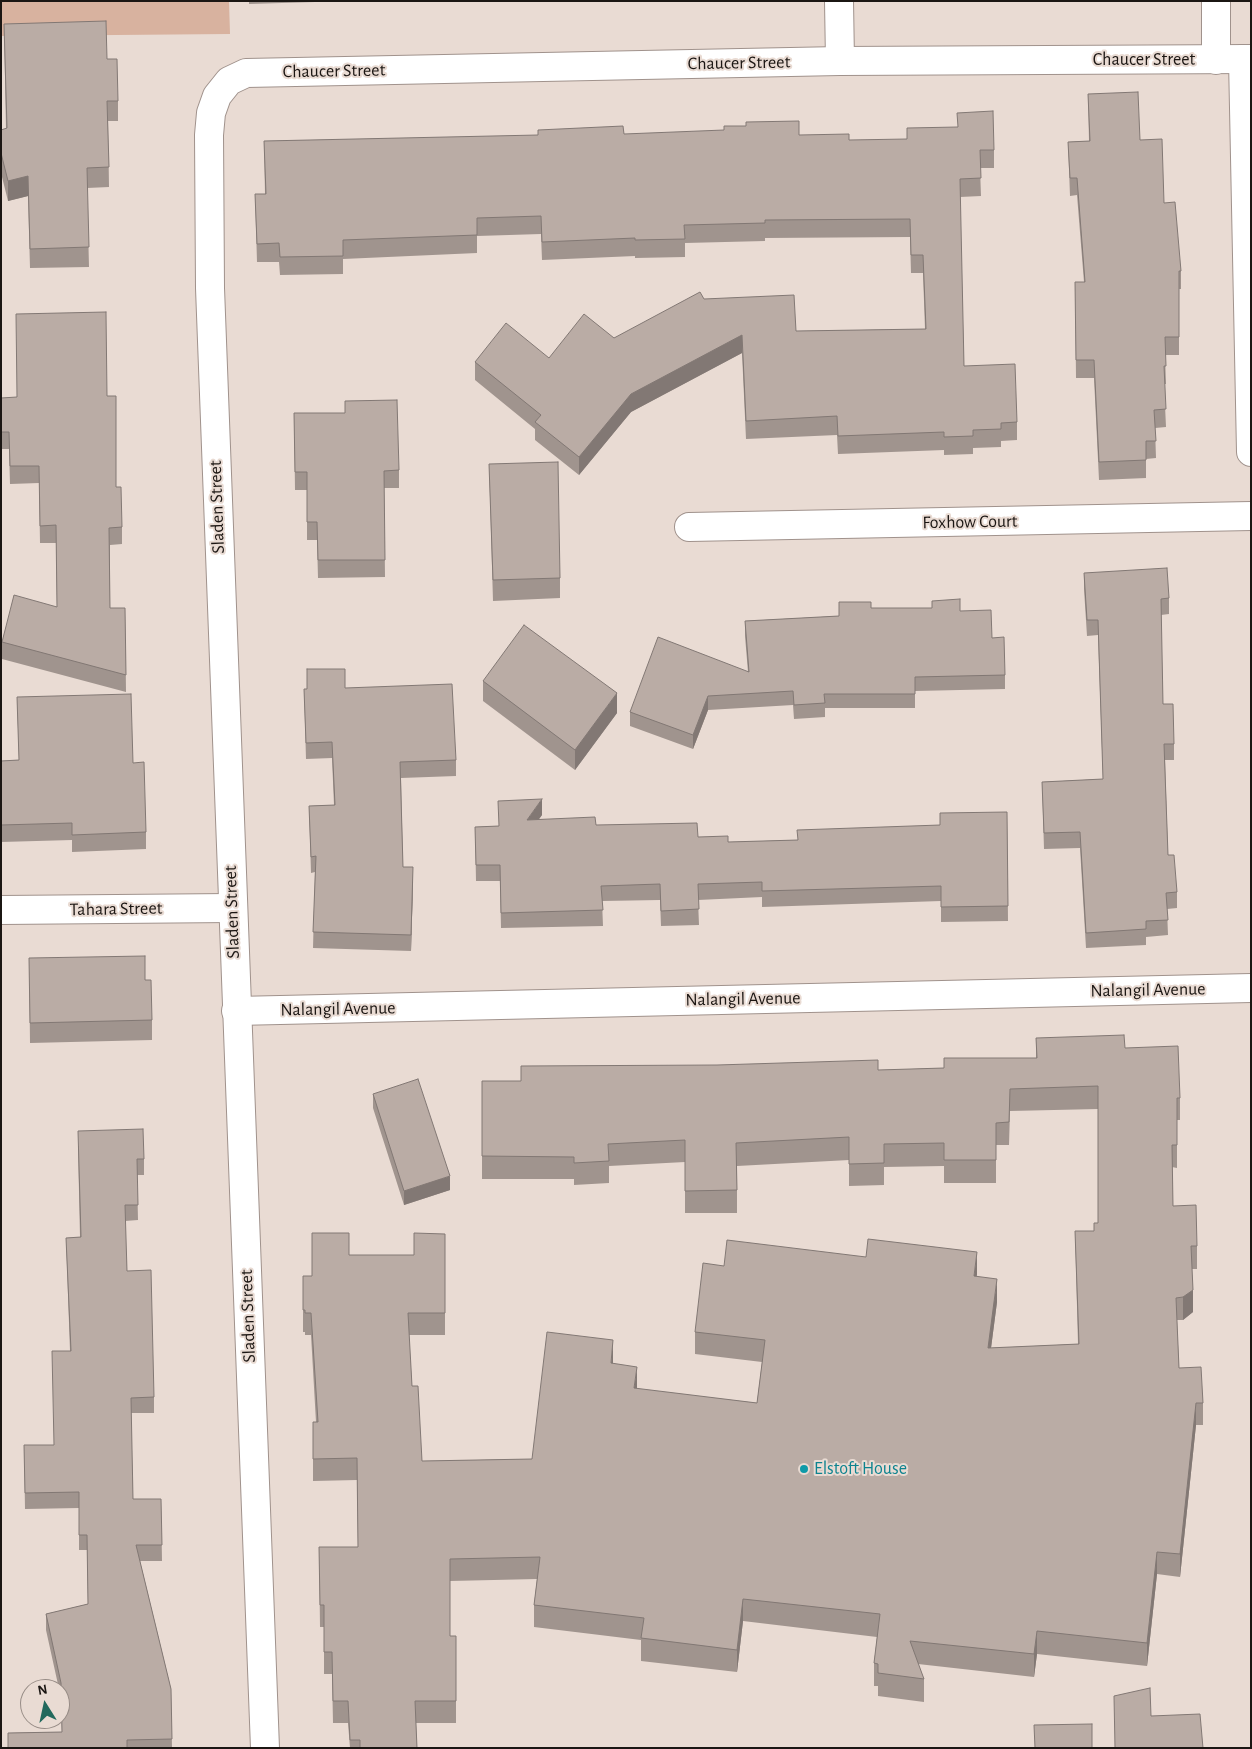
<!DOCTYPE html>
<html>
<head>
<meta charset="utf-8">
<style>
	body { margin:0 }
	#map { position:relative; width:1252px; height:1749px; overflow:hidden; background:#e9dbd3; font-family:"Alegreya Sans",sans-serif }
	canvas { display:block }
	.frame { position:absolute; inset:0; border:2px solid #1b1613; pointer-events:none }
	.north { position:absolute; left:20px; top:1679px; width:50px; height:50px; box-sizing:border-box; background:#e9dbd3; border:1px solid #978c86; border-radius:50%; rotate:350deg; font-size:14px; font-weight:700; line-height:20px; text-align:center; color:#1b1613 }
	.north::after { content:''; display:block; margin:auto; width:18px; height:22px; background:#22695d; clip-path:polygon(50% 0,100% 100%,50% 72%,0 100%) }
</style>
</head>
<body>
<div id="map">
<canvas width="1252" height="1749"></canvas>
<div class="frame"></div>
<div class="north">N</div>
</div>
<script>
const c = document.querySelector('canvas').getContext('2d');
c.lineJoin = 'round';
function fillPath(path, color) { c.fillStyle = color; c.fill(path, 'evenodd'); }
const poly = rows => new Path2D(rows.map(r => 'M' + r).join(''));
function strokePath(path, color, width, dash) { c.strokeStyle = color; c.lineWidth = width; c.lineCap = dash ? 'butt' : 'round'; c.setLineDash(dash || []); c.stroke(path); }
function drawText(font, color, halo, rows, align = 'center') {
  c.font = font + ' "Alegreya Sans",sans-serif'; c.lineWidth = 4; c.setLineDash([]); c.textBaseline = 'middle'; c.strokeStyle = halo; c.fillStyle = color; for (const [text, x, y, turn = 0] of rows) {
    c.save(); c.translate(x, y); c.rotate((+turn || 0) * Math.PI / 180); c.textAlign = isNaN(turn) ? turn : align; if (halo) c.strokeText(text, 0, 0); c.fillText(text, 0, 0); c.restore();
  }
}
const green = poly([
	[1,1,229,1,230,34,1,36]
]);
const minor = poly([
	[839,1,840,61],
	[1243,59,1251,452],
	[1216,60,1216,1],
	[689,527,1251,516],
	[1,910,231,908],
	[236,1011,1251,988]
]);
const tertiary = poly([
	[265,1748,210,288,209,135,211,113,217,96,229,81,246,73,840,61,1251,59]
]);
const wall = poly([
	[249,1,315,1,315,2,249,4],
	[4,24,107,59,118,101,118,121,108,121,109,187,87,188,89,267,30,268,28,196,8,201,1,173,1,130,6,129],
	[1088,94,1140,140,1164,203,1181,271,1181,289,1179,289,1179,355,1165,355,1166,384,1164,384,1166,427,1155,428,1156,458,1146,459,1146,478,1099,480,1094,378,1076,378,1075,282,1084,282,1077,195,1070,196,1068,142,1089,141],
	[624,134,799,135,849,140,994,150,994,168,980,168,981,196,960,197,964,366,1017,422,1017,440,1001,441,1001,447,973,448,973,454,944,455,944,450,838,454,837,435,746,439,742,353,631,412,579,475,535,440,535,429,475,380,475,362,549,358,614,338,704,299,796,331,925,329,923,273,911,273,910,237,765,238,765,241,685,243,685,257,635,258,635,256,542,260,541,234,477,236,477,253,343,259,343,274,280,275,279,262,257,262,255,194,265,194,264,141],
	[107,396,116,487,122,527,122,544,110,545,110,608,125,608,126,692,2,659,2,642,57,607,56,543,40,543,39,483,10,484,9,449,1,449,1,398],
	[294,413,399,470,399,488,384,488,385,577,318,578,317,540,307,540,307,490,295,490],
	[489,464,560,578,560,598,493,601],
	[1084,573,1169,598,1169,614,1161,615,1163,704,1174,744,1174,760,1165,760,1168,855,1177,892,1177,908,1167,909,1168,935,1146,937,1146,945,1086,948,1080,848,1044,849,1042,782,1103,779,1098,635,1087,636,1084,589],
	[871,608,960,611,992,638,1005,675,1005,689,915,691,915,708,825,708,825,717,794,719,793,705,708,710,693,749,630,726,630,712,748,672,745,636,745,621,839,616],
	[483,681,617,713,575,770,483,701],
	[345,688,456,760,456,776,401,778,403,867,413,883,411,951,313,948,315,872,311,873,309,806,334,805,332,758,306,759,304,689],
	[17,697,133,763,146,832,146,849,72,852,72,840,1,842,1,761,19,760],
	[1007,812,1008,921,941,922,941,901,762,907,762,897,698,900,699,925,661,926,660,900,602,901,603,926,501,928,500,881,476,881,475,827,499,826,542,815,539,819,698,837,728,842,797,840,940,825],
	[29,958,145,980,152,1020,152,1040,30,1043],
	[1036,1038,1125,1048,1180,1098,1180,1120,1177,1120,1177,1168,1172,1167,1173,1206,1197,1246,1197,1269,1192,1269,1193,1312,1183,1320,1177,1320,1179,1368,1203,1403,1203,1425,1196,1425,1180,1577,1157,1574,1147,1666,1037,1654,1034,1677,918,1664,924,1679,924,1702,878,1696,878,1686,874,1686,874,1663,877,1637,743,1621,737,1672,641,1661,641,1640,534,1627,534,1605,537,1579,450,1581,450,1636,456,1636,456,1723,416,1723,417,1748,350,1748,348,1723,333,1723,332,1674,324,1674,324,1627,320,1627,319,1547,358,1547,357,1480,313,1481,313,1422,316,1422,311,1335,305,1335,305,1332,303,1332,303,1276,312,1276,349,1255,414,1255,445,1234,445,1335,409,1335,412,1386,422,1461,532,1459,613,1363,637,1389,757,1403,762,1362,695,1354,695,1332,724,1266,977,1274,976,1277,997,1302,991,1348,1078,1344,1075,1231,1094,1231,1094,1223,1098,1223,1098,1109,1010,1111,1009,1145,996,1145,996,1183,944,1183,944,1166,884,1167,884,1185,849,1186,849,1160,737,1166,737,1213,685,1213,685,1162,609,1166,609,1183,574,1185,574,1179,482,1179,482,1081,521,1081,944,1068,1036,1058],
	[373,1094,450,1190,404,1205,373,1108],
	[78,1146,144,1159,144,1175,137,1175,138,1220,125,1221,127,1271,154,1397,154,1413,131,1413,133,1499,161,1499,162,1561,140,1561,171,1689,172,1748,8,1748,8,1733,62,1732,60,1689,59,1689,46,1630,46,1614,88,1604,87,1550,79,1550,79,1508,25,1509,24,1445,54,1445,70,1351,66,1238,80,1237]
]);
const shadedWall = poly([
	[28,176,28,196,8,201,8,181],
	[742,335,742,353,631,412,579,475,579,457,631,394],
	[617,693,617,713,575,770,575,750],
	[708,696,708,710,693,749,693,735],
	[542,799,542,815,527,835,527,820],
	[413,867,413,883,411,951,411,935],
	[450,1176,450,1190,404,1205,404,1191],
	[977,1252,977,1274,974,1299,974,1276],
	[997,1279,997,1302,988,1371,988,1348],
	[1193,1290,1193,1312,1183,1320,1183,1297],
	[613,1340,613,1363,611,1386,611,1363],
	[637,1367,637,1389,634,1388],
	[1196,1403,1196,1425,1180,1577,1180,1554],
	[1157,1552,1157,1574,1147,1666,1147,1643],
	[743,1599,743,1621,737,1672,737,1650],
	[1037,1631,1037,1654,1034,1677,1034,1654]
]);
const building = poly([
	[106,21,107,59,117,59,118,101,107,101,109,167,87,168,89,247,30,249,28,176,8,181,1,153,1,130,7,128,4,24,106,21],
	[1138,92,1140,140,1162,139,1164,203,1175,202,1181,271,1179,271,1179,337,1165,337,1166,366,1164,366,1166,409,1154,410,1156,441,1146,441,1146,460,1099,462,1094,360,1076,360,1075,282,1085,282,1077,178,1070,178,1068,142,1090,141,1088,94,1138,92],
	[993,111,994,150,980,150,981,178,960,179,964,366,1015,364,1017,422,1001,423,1001,429,973,430,973,436,944,437,944,432,838,436,837,416,746,421,742,335,631,394,579,457,535,422,541,415,475,362,506,323,549,358,584,314,614,338,700,292,704,299,794,295,796,331,926,329,923,255,911,255,910,219,765,220,765,223,684,225,685,239,635,240,635,238,542,242,541,216,477,218,477,235,343,240,343,256,280,257,279,243,257,244,255,194,266,194,264,141,538,135,538,130,623,126,624,134,724,130,724,126,746,126,746,122,799,121,799,135,849,134,849,140,907,139,907,128,958,127,957,113,993,111],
	[106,312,107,396,116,396,116,487,121,487,122,527,109,528,110,608,125,608,126,675,2,642,14,595,57,607,56,525,40,526,39,466,10,466,9,432,1,432,1,398,17,397,16,314,106,312],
	[397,400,399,470,384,471,385,560,318,560,317,522,307,522,307,472,295,472,294,413,345,413,345,401,397,400],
	[558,462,560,578,493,580,489,464,558,462],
	[1167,568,1169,598,1161,599,1163,704,1173,704,1174,744,1164,744,1168,855,1174,855,1177,892,1166,893,1168,920,1146,921,1146,929,1086,933,1080,832,1044,833,1042,782,1103,779,1098,620,1087,620,1084,573,1167,568],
	[960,599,960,611,991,610,992,638,1004,637,1005,675,915,677,915,694,824,694,825,703,794,705,793,691,708,696,693,735,630,712,658,637,749,672,745,621,839,616,839,602,871,602,871,608,932,608,932,601,960,599],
	[524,625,617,693,575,750,483,681,524,625],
	[307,669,345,669,345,688,452,684,456,760,400,762,403,867,413,867,411,935,313,932,316,856,311,857,309,806,335,805,332,742,306,743,304,689,307,689,307,669],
	[131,694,133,763,144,762,146,832,72,835,72,823,1,825,1,761,19,760,17,697,131,694],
	[542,799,527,820,595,817,596,825,697,823,698,837,728,836,728,842,798,840,797,830,940,825,940,813,1007,812,1008,906,941,907,941,886,762,891,762,882,698,884,699,909,661,911,660,884,601,886,603,910,501,913,500,865,476,865,475,827,499,826,498,801,542,799],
	[145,956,145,980,151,980,152,1020,30,1023,29,958,145,956],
	[1124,1035,1125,1048,1178,1046,1180,1098,1177,1098,1177,1145,1172,1145,1173,1206,1196,1205,1197,1246,1191,1246,1193,1290,1183,1297,1176,1298,1179,1368,1201,1367,1203,1403,1196,1403,1180,1554,1157,1552,1147,1643,1037,1631,1034,1654,910,1641,924,1679,878,1673,878,1664,874,1663,880,1614,743,1599,737,1650,641,1638,644,1618,534,1605,540,1557,450,1559,450,1636,456,1636,456,1701,415,1701,417,1748,360,1748,360,1740,350,1740,348,1701,333,1701,332,1652,324,1652,324,1605,320,1605,319,1547,358,1547,357,1458,313,1459,313,1422,318,1422,311,1313,305,1313,305,1310,303,1310,303,1276,312,1276,312,1233,349,1233,349,1255,414,1255,414,1233,445,1234,445,1313,408,1313,412,1386,418,1386,422,1461,532,1459,547,1332,613,1340,611,1363,637,1367,634,1388,757,1403,765,1340,695,1332,703,1263,724,1266,727,1240,866,1257,868,1239,977,1252,974,1276,997,1279,988,1348,1079,1344,1075,1231,1094,1231,1094,1223,1098,1223,1098,1086,1010,1089,1009,1122,996,1123,996,1160,944,1160,944,1143,884,1144,884,1163,849,1164,849,1137,736,1143,737,1190,685,1191,685,1140,608,1144,609,1161,574,1163,574,1157,482,1156,482,1081,521,1081,521,1066,717,1065,878,1060,878,1070,944,1068,944,1058,1037,1058,1036,1038,1124,1035],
	[418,1079,450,1176,404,1191,373,1094,418,1079],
	[143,1129,144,1159,137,1159,138,1205,125,1205,127,1271,151,1270,154,1397,131,1398,133,1499,161,1499,162,1545,136,1545,171,1689,172,1739,127,1740,127,1748,8,1748,8,1733,62,1732,61,1683,46,1614,88,1604,87,1535,79,1535,79,1492,25,1493,24,1445,54,1445,52,1351,71,1351,66,1238,81,1237,78,1131,143,1129],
	[1150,1688,1151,1716,1200,1714,1203,1748,1115,1748,1114,1696,1150,1688],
	[1092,1724,1092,1748,1035,1748,1034,1725,1092,1724]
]);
const markers = [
	[804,1469,5,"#0f9aa8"]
];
const streetNames = [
	["Chaucer Street",1144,60],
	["Chaucer Street",739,63,-1],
	["Chaucer Street",334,71,-1],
	["Sladen Street",217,507,-92],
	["Foxhow Court",970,522,-1],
	["Tahara Street",116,909,-1],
	["Sladen Street",232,912,-92],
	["Nalangil Avenue",1148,990,-1],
	["Nalangil Avenue",743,999,-1],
	["Nalangil Avenue",338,1009,-1],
	["Sladen Street",248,1316,-92]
];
const cultureNames = [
	["Elstoft House",814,1469]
];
fillPath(green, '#d8b29f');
strokePath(minor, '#a0928c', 30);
strokePath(tertiary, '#a0928c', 30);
strokePath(minor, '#fff', 28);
strokePath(tertiary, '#fff', 28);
fillPath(wall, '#a0948e');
fillPath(shadedWall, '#827874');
fillPath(building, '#baaca5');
strokePath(building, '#827874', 1);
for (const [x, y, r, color] of markers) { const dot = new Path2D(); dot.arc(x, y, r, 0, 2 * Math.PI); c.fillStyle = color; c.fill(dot); strokePath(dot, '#e9dbd3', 2); }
drawText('18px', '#1b1613', '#e9dbd3', streetNames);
drawText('18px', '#0d838f', '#e9dbd3', cultureNames, 'left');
</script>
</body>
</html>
